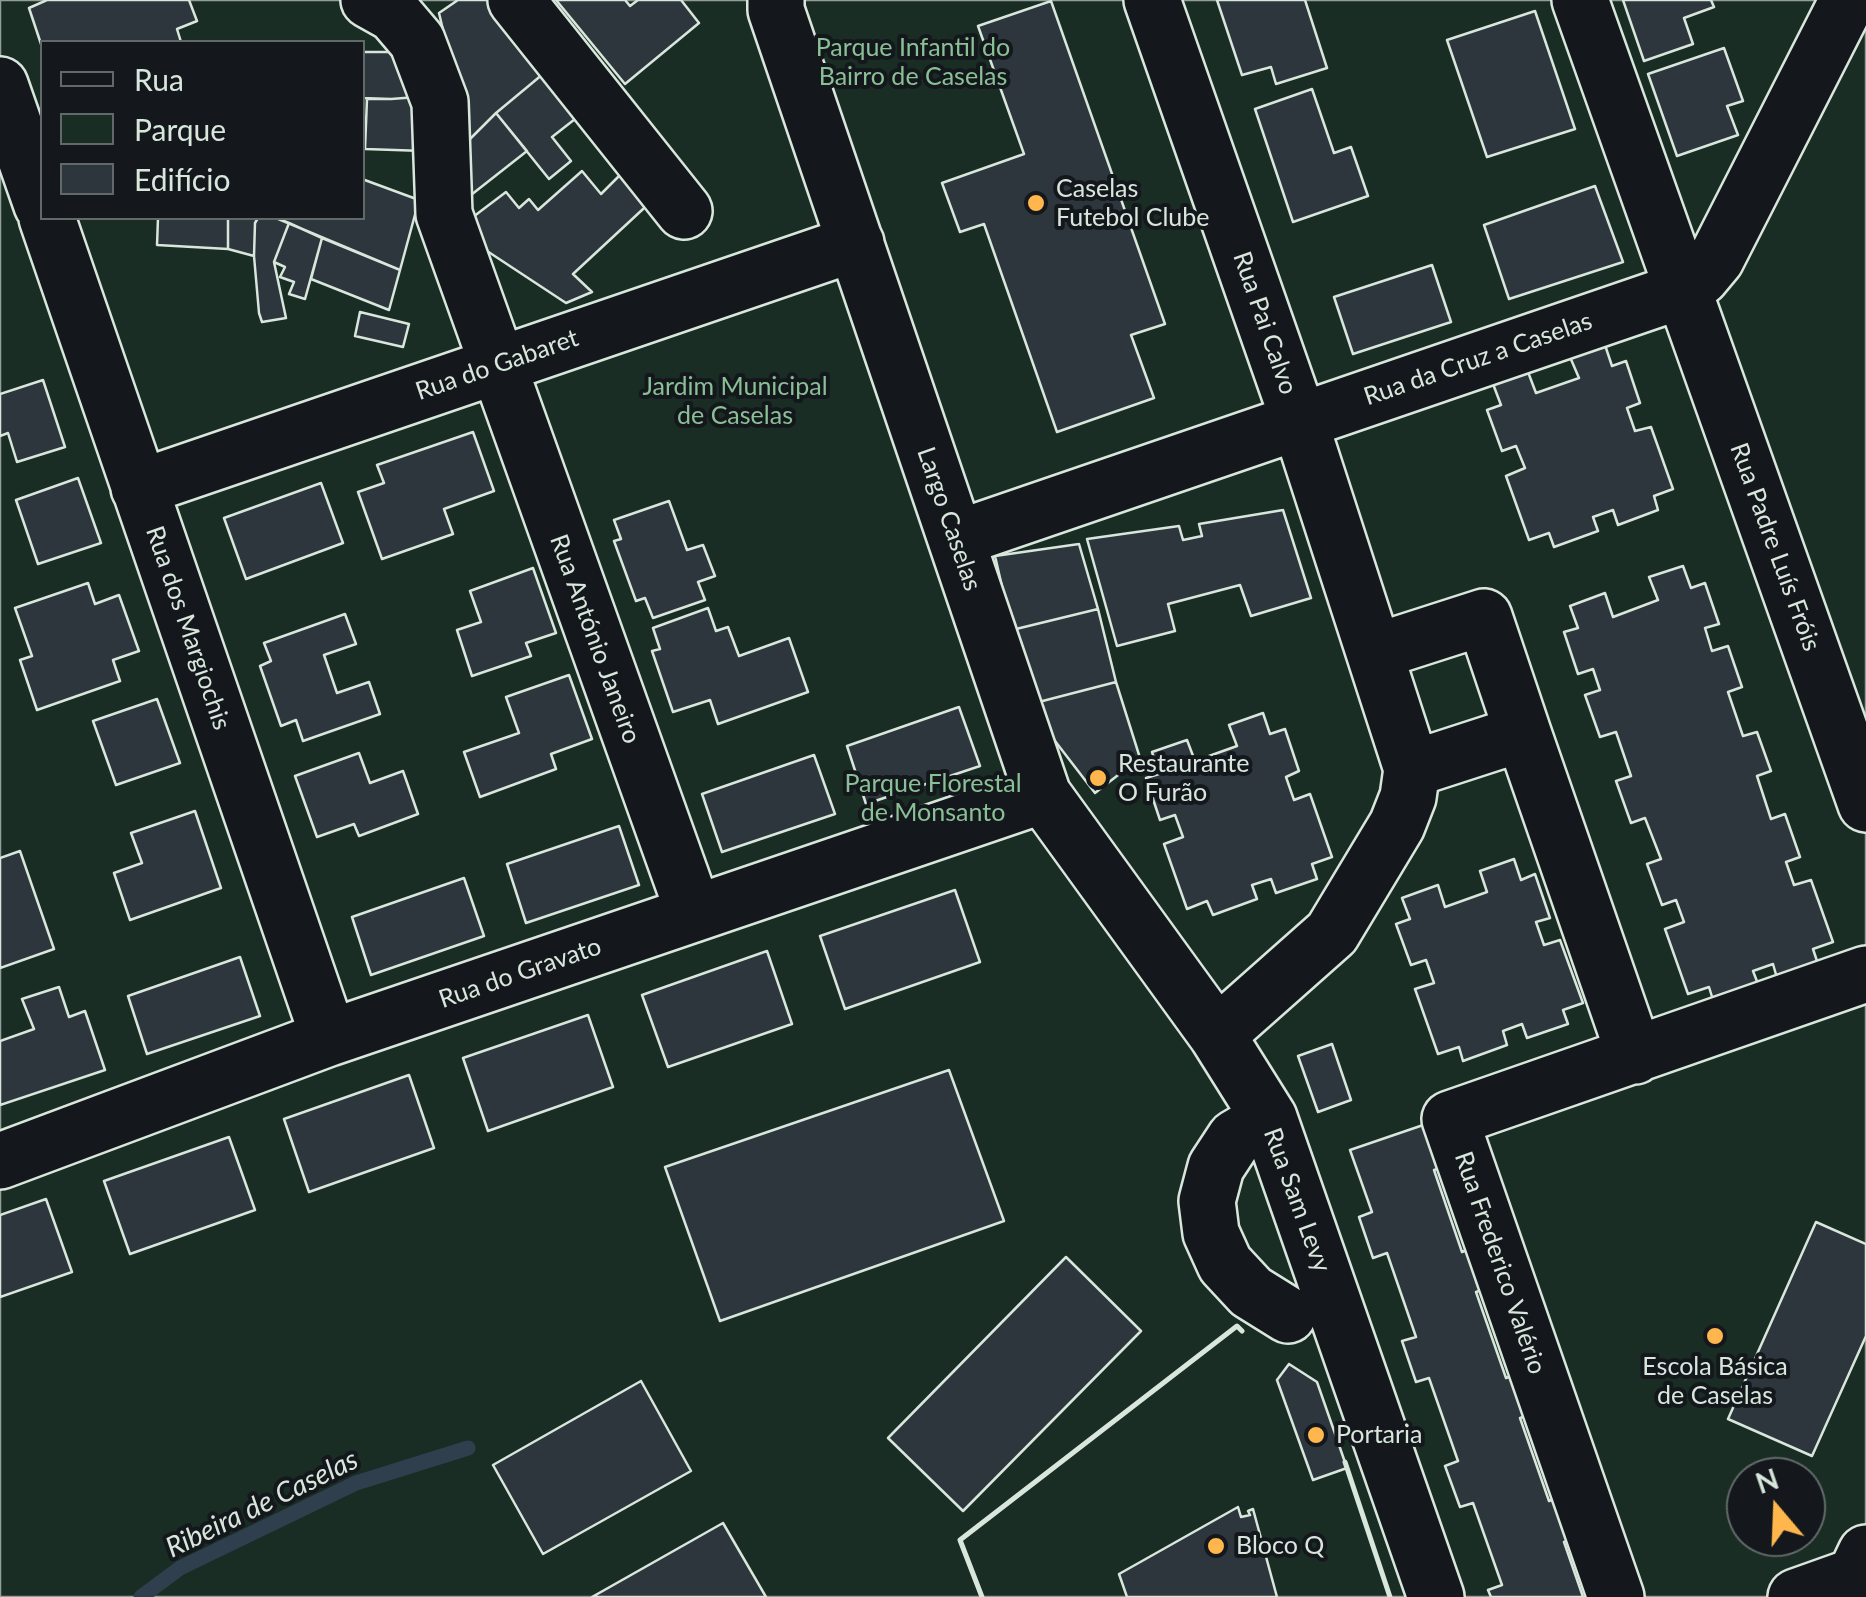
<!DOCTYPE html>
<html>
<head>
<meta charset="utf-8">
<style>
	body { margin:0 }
	#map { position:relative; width:1866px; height:1597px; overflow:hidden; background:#14181c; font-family:Lato,sans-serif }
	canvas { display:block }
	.legend { position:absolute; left:40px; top:40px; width:325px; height:180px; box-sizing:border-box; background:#14181c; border:2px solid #626a69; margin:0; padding:12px 18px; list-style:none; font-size:30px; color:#d8e6dc }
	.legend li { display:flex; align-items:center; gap:20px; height:50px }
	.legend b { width:50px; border:2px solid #626a69 }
	.north { position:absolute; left:1726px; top:1457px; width:100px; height:100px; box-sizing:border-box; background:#14181c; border:2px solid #626a69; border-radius:50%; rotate:341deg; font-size:28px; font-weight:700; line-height:40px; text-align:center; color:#d8e6dc }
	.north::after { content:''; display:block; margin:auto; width:35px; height:45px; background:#ffb74d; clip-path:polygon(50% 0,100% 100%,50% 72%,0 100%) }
</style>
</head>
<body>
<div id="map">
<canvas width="1866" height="1597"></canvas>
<ul class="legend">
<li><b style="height:12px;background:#14181c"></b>Rua</li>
<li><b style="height:28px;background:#1a2d24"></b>Parque</li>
<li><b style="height:28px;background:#2c363c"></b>Edifício</li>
</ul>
<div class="north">N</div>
</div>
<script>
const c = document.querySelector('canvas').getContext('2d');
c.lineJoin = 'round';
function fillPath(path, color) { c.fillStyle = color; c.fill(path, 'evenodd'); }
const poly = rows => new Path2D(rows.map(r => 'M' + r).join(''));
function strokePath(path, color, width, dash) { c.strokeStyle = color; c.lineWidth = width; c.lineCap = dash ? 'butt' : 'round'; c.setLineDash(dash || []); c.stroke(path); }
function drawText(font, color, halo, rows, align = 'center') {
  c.font = font + ' Lato,sans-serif'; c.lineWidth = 8; c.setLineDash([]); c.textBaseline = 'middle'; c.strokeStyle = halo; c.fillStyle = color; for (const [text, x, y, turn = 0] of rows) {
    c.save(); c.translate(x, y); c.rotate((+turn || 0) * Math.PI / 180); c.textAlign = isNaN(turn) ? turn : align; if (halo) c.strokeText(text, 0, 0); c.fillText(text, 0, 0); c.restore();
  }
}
const green = poly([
	[0,0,1866,0,1866,1597,0,1597,0,0],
	[42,42,362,42,362,218,42,218,42,42],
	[1746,1477,1806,1477,1806,1537,1746,1537,1746,1477]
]);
const stream = poly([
	[141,1597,180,1568,356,1483,468,1448]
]);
const building = poly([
	[47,0,189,0,197,21,177,29,181,42,42,42,42,47,29,8,47,0],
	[458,0,498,0,549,69,496,113,469,140,439,13,458,0],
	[556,0,625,0,630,6,638,0,681,0,699,23,625,84,556,0],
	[1217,0,1305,0,1327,68,1276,84,1271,67,1242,75,1217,0],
	[1623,0,1711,0,1714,7,1684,18,1693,44,1644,61,1623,0],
	[1051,1,1165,324,1131,335,1154,398,1057,432,984,224,960,232,942,183,1024,154,978,26,1051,1],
	[1535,11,1575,129,1487,157,1447,40,1535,11],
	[1724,48,1743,101,1727,106,1738,135,1677,156,1648,74,1724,48],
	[362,52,405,52,417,97,391,99,362,98,362,52],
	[549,69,584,112,552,137,571,161,549,179,496,113,549,69],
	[1312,89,1334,153,1351,147,1368,196,1293,222,1255,109,1312,89],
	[417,97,424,151,365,149,367,99,391,99,417,97],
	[496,113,527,151,471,195,469,140,496,113],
	[630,165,656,197,573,274,592,292,566,303,484,249,469,220,506,192,519,208,529,199,538,210,582,171,601,194,630,165],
	[362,179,419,200,400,270,276,218,362,218,362,179],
	[1595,186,1623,262,1509,299,1484,225,1595,186],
	[158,218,228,218,228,249,157,245,158,218],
	[228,218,258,218,255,223,254,256,228,249,228,218],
	[258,218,276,218,289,223,274,262,286,318,262,322,259,313,254,256,255,223,258,218],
	[289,223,322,238,305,299,289,294,294,282,280,277,285,267,274,262,289,223],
	[322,238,400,270,389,310,311,279,322,238],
	[1432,265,1451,322,1353,354,1334,297,1432,265],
	[360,312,409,324,403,347,355,336,360,312],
	[1605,345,1612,366,1626,361,1640,403,1627,408,1635,431,1651,427,1673,489,1654,496,1658,510,1618,525,1613,510,1593,517,1598,531,1554,547,1549,533,1529,540,1506,476,1525,468,1516,446,1502,451,1487,410,1501,405,1493,384,1528,372,1536,393,1579,378,1570,357,1605,345],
	[43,380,65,447,17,462,8,433,0,436,0,394,43,380],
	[473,432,494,491,444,509,453,534,382,559,358,492,384,483,377,465,473,432],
	[78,478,101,543,38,564,16,500,78,478],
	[321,483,343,543,246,579,224,518,321,483],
	[669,501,687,550,703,545,715,576,698,582,705,600,653,618,645,598,636,601,614,541,621,539,614,520,669,501],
	[1283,510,1311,598,1251,616,1240,585,1168,604,1175,631,1117,646,1087,539,1179,526,1183,540,1202,536,1199,524,1283,510],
	[1079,544,1098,609,1012,630,995,556,1079,544],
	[1683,566,1691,588,1705,583,1719,624,1705,628,1712,651,1728,646,1742,687,1728,692,1743,736,1757,732,1771,771,1757,776,1771,819,1785,814,1800,857,1786,862,1794,885,1811,880,1833,942,1813,949,1818,964,1777,978,1773,964,1753,971,1758,984,1713,1000,1709,987,1688,994,1665,929,1684,922,1676,900,1662,905,1647,864,1661,859,1645,818,1631,823,1616,781,1631,776,1616,732,1600,737,1585,695,1600,690,1593,669,1578,674,1564,632,1578,628,1570,606,1605,593,1613,617,1658,600,1649,577,1683,566],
	[533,568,556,633,526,643,531,656,472,676,457,630,481,622,470,591,533,568],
	[88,583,95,604,119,595,139,651,113,660,120,681,37,710,20,660,32,656,15,608,88,583],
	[708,608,716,631,728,627,739,656,789,638,808,692,718,724,710,700,673,712,652,651,660,649,653,628,708,608],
	[1098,609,1116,682,1031,704,1012,630,1098,609],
	[345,614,356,644,324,655,337,693,369,682,380,714,303,741,296,720,281,726,260,666,271,661,264,643,345,614],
	[569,675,592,739,551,754,556,769,480,797,464,752,519,733,506,697,569,675],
	[1116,682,1140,758,1095,793,1035,715,1031,704,1116,682],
	[157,699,180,763,116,785,93,721,157,699],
	[959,707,980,766,866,804,847,746,959,707],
	[1263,713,1270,734,1285,729,1299,771,1286,777,1294,800,1310,794,1332,857,1312,864,1317,879,1276,893,1271,879,1252,885,1257,899,1213,915,1207,901,1187,909,1164,844,1183,837,1175,815,1160,820,1146,778,1159,774,1152,752,1187,740,1195,761,1237,746,1229,725,1263,713],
	[359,753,370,783,403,771,418,814,359,836,354,824,317,837,295,776,359,753],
	[814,755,835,814,722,852,702,794,814,755],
	[195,811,221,888,130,920,114,873,142,863,131,833,195,811],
	[619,826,639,885,526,923,507,864,619,826],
	[20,851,54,949,0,968,0,858,20,851],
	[1514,859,1521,880,1535,874,1550,918,1536,922,1544,945,1560,940,1583,1003,1563,1010,1568,1024,1527,1038,1522,1024,1503,1031,1507,1045,1463,1061,1459,1047,1438,1054,1415,989,1434,983,1426,960,1411,965,1396,924,1410,919,1402,898,1438,885,1445,907,1487,892,1480,871,1514,859],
	[464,878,484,936,371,975,352,917,464,878],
	[955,890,980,962,845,1009,820,936,955,890],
	[767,951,792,1024,668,1067,642,995,767,951],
	[240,957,260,1016,147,1054,128,996,240,957],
	[59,987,69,1017,85,1011,105,1070,0,1105,0,1041,34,1029,22,999,59,987],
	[588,1015,613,1087,488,1131,463,1058,588,1015],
	[1332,1044,1351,1100,1318,1112,1298,1056,1332,1044],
	[949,1070,1004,1221,720,1321,665,1167,949,1070],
	[409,1075,434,1148,309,1192,284,1119,409,1075],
	[1432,1122,1447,1166,1434,1170,1462,1252,1477,1246,1491,1287,1476,1292,1506,1378,1521,1373,1535,1413,1520,1418,1549,1501,1563,1496,1578,1537,1564,1542,1583,1597,1491,1597,1488,1590,1502,1585,1473,1503,1460,1507,1445,1466,1458,1461,1429,1378,1416,1382,1402,1341,1416,1337,1387,1253,1373,1258,1359,1217,1372,1212,1350,1150,1432,1122],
	[229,1137,255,1210,130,1254,104,1181,229,1137],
	[46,1199,72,1272,0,1297,0,1215,46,1199],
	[1816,1222,1866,1244,1866,1336,1812,1456,1728,1419,1816,1222],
	[1066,1257,1141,1331,963,1511,888,1438,1066,1257],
	[1289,1364,1317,1382,1347,1468,1313,1480,1277,1380,1289,1364],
	[641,1381,691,1471,543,1554,493,1465,641,1381],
	[1238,1507,1241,1517,1250,1515,1248,1511,1253,1509,1277,1597,1127,1597,1119,1574,1238,1507],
	[723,1523,766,1597,592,1597,723,1523]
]);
const minor = poly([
	[369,0,394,14,417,41,440,102,444,214,694,913],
	[516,0,684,211],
	[776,0,776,10,1043,795,1217,1035,1269,1118,1436,1597],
	[1152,0,1299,420,1412,769,1408,797,1397,825,1332,933,1217,1035],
	[1580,0,1866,804],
	[0,85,42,205],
	[47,218,329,1038],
	[139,488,856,243],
	[956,539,1683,290,1701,277,1716,259,1848,0],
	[1375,652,1484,617,1523,733,1412,769],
	[1523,733,1635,1056],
	[1269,1118,1235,1138,1216,1167,1207,1201,1211,1233,1225,1264,1251,1292,1288,1315],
	[0,1161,329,1038,1043,795],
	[1616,1597,1450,1119,1866,974],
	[1796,1597,1855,1576,1866,1553]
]);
const wall = poly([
	[1345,1462,1390,1597],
	[982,1597,960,1540,1237,1326,1242,1331]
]);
const markers = [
	[1036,203,10,"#ffb74d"],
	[1098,778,10,"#ffb74d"],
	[1715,1336,10,"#ffb74d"],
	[1316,1435,10,"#ffb74d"],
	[1216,1546,10,"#ffb74d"]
];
const parkNames = [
	["Parque Infantil do",913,48],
	["Bairro de Caselas",913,77],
	["Jardim Municipal",735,387],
	["de Caselas",735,416],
	["Parque Florestal",933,784],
	["de Monsanto",933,813]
];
const poiNames = [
	["Caselas",1056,189],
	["Futebol Clube",1056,218],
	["Restaurante",1118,764],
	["O Furão",1118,793],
	["Escola Básica",1715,1367,"center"],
	["de Caselas",1715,1396,"center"],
	["Portaria",1336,1435],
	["Bloco Q",1236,1546]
];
const streetNames = [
	["Rua Pai Calvo",1265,323,71],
	["Rua da Cruz a Caselas",1478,359,-19],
	["Rua do Gabaret",497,365,-19],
	["Largo Caselas",949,519,71],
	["Rua Padre Luís Fróis",1775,547,70],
	["Rua dos Margiochis",188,628,71],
	["Rua António Janeiro",595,639,70],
	["Rua do Gravato",520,973,-19],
	["Rua Sam Levy",1297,1200,70],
	["Rua Frederico Valério",1500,1263,71]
];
const waterNames = [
	["Ribeira de Caselas",262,1504,-26]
];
fillPath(green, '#1a2d24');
strokePath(green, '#939e99', 2.5);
strokePath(stream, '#2f3f4d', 15);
fillPath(building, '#2c363c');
strokePath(building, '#d8e6dc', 2.5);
strokePath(minor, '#d8e6dc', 60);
strokePath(minor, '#14181c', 55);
strokePath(wall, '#d8e6dc', 5);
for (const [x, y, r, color] of markers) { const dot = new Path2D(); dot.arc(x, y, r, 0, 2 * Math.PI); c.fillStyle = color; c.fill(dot); strokePath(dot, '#14181c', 4); }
drawText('25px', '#8ac095', '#14181c', parkNames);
drawText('25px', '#d8e6dc', '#14181c', poiNames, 'left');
drawText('25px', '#d8e6dc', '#14181c', streetNames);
drawText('italic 28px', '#d8e6dc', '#14181c', waterNames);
</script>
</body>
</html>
